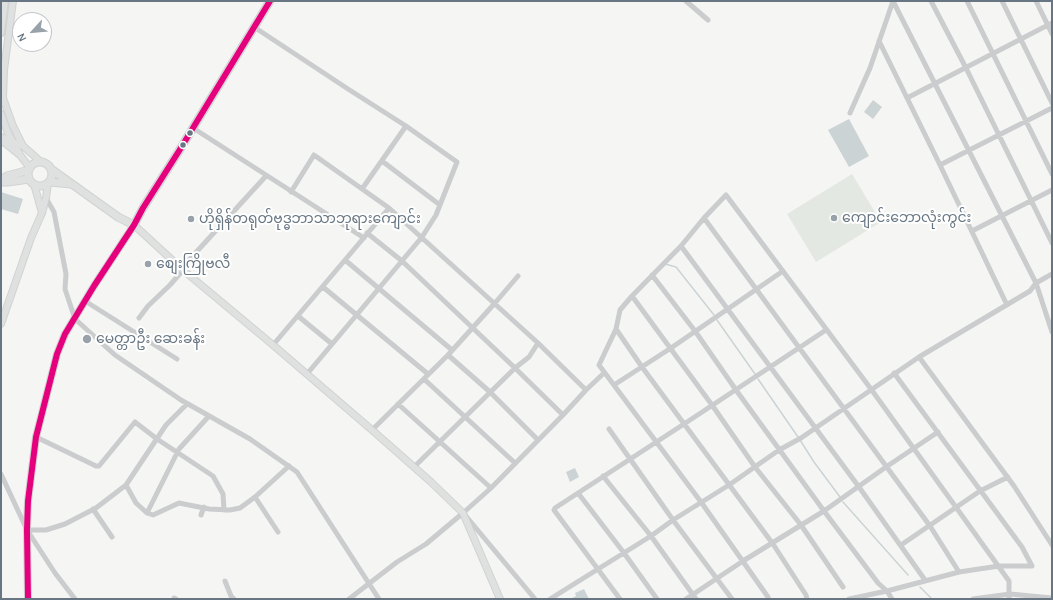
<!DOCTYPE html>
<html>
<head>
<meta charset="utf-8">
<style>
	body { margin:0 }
	#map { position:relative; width:1053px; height:600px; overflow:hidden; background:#f5f5f4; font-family:Karla,sans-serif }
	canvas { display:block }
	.frame { position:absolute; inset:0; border:2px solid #677682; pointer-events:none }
	.north { position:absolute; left:12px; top:12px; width:40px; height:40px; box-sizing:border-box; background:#fff; border:1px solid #c2c8cd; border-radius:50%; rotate:243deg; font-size:11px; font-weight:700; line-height:16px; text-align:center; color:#677682 }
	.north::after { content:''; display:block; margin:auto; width:14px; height:18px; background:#99a2aa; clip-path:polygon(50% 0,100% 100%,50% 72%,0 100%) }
</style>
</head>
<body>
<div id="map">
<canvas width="1053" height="600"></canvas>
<div class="frame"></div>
<div class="north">N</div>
</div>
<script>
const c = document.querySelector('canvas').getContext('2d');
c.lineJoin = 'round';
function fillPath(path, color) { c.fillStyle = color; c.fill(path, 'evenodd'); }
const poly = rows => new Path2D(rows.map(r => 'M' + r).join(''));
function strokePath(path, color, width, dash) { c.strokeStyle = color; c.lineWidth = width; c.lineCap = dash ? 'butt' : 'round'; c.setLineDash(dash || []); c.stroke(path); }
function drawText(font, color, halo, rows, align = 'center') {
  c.font = font + ' Karla,"Noto Sans Myanmar",sans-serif'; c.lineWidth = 4; c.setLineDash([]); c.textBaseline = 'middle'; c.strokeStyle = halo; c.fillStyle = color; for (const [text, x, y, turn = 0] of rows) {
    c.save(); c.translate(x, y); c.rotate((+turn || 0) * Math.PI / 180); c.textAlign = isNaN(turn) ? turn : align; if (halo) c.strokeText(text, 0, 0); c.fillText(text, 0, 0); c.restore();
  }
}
const green = poly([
	[852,174,881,222,816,262,787,214]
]);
const water = poly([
	[873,100,882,107,873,119,864,112],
	[849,119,869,156,849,167,828,130],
	[1,192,23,199,18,214,1,209],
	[575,468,579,477,570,482,566,472],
	[584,589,589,599,570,599,576,596,575,593]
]);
const stream = poly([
	[665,264,676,267,714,315],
	[717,320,755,374],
	[758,379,798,437],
	[800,440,814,462,840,497],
	[843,502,908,575],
	[920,587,932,599]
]);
const minor = poly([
	[686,1,708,20],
	[893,1,1036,283,1052,332],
	[931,1,966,68,1052,243],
	[967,1,1052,174],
	[1002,1,1052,103],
	[1036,1,1052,34],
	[254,27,348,89,406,126,457,162,436,215,422,237,307,374],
	[879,41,940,165,1007,305],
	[907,98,1052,23],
	[850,113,870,68,893,1],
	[193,128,364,238],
	[382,161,440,205],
	[940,165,1052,108],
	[362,189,406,126],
	[291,192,314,155,389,208,538,343,586,390],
	[46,198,54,212,66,274,65,289,75,319,115,355,181,400,250,439,297,472,379,599],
	[704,218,930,526,959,572],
	[972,231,1052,190],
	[367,233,402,261,515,368,563,415],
	[681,246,859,487,925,580],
	[345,260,452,350],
	[652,275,695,331,736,390,824,511,878,583,887,591,892,599],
	[323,287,428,374],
	[632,296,712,405,755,467,801,525,843,587],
	[85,301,177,359],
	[298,316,332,344],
	[139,318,148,306,170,285,183,270,189,260,266,176],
	[616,329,642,367,773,544,806,595,807,599],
	[273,345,389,208],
	[448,355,490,392,538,440],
	[919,357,1014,486,1052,545],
	[424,379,515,463],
	[614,385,671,348,783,271],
	[398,404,491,488],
	[609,429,673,520,732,599],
	[372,430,448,355,495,303,518,276],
	[36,437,96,466,99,466,135,422,157,439,213,476,223,494,224,510],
	[414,467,515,368,529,357,538,343],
	[1,474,27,530,55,573,75,599],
	[603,476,651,536,696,599],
	[126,485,136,503,147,513,153,515,179,503,209,509,230,510,240,508,255,497,289,466],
	[578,493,624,553,657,599],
	[255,497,278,532],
	[93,509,112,537],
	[147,513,179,449,209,416],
	[201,515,204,507],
	[465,515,535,599],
	[27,530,46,530,65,524,96,508,126,485,166,425,187,404],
	[901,545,980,491,1008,477],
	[225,581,231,596,234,599],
	[768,597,701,502,599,365,616,329,620,310,632,296,681,246,704,218,726,195,871,389,1009,581,1009,599],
	[174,598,176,599],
	[349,599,397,562,426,544,463,513,491,488,563,415,586,390,604,373],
	[550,599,651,536,673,520,729,485,779,450,801,438,919,357,1030,291,1036,283,1052,274],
	[620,599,554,510,555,508,684,424,826,330],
	[686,599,743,561,824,511,886,467,938,432],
	[849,599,887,591,959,572,999,566,1032,566,1022,547,894,373],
	[973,599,1010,594,1052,598]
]);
const major = poly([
	[13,1,4,70,3,98,13,126,23,146],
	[1,33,5,1],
	[1,114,8,133,20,155],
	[1,137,23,146,41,162],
	[1,140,20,155,30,168],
	[34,184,42,213],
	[1,324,31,238,42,213,46,198,48,183],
	[28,599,27,530,28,501,36,437,57,354,65,334,94,286,134,225,183,270,273,345,372,430,431,482,463,513,500,599]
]);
const highway = poly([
	'28 174a12 12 0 1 1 24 0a12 12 0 1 1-24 0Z',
	[51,169,118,217,134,225,143,208,179,151,270,1],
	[1,180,7,176,29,170],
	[1,182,8,182,29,179],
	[50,182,71,184]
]);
const bus1 = poly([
	[28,599,27,530,28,501,36,437,57,354,65,334,94,286,134,225,143,208,179,151,270,1]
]);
const markers = [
	[190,133,3.5,"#677682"],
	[183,145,3.5,"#677682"],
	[834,218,4,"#99a2aa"],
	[191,219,4,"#99a2aa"],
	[148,264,4,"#99a2aa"],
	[87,339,5,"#99a2aa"]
];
const poiNames = [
	["ကျောင်းဘောလုံးကွင်း",842,218],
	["ဟိုရှိန်တရုတ်ဗုဒ္ဓဘာသာဘုရားကျောင်း",199,219],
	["စျေးကြိုဗလီ",156,264],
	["မေတ္တာဦး ဆေးခန်း",96,339]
];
fillPath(green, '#e4e8e2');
fillPath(water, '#ccd3d5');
strokePath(stream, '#ccd3d5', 1.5);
strokePath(major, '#d1d2d2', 8);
strokePath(highway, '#d1d2d2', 9);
strokePath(minor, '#cacccd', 5);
strokePath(major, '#dfe0e0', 6);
strokePath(highway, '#dfe0e0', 7);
strokePath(bus1, '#e5007d', 6);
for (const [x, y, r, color] of markers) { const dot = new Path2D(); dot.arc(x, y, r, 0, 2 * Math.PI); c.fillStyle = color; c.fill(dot); strokePath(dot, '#fff', 1.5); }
drawText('14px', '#677682', '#fff', poiNames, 'left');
</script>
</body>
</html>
